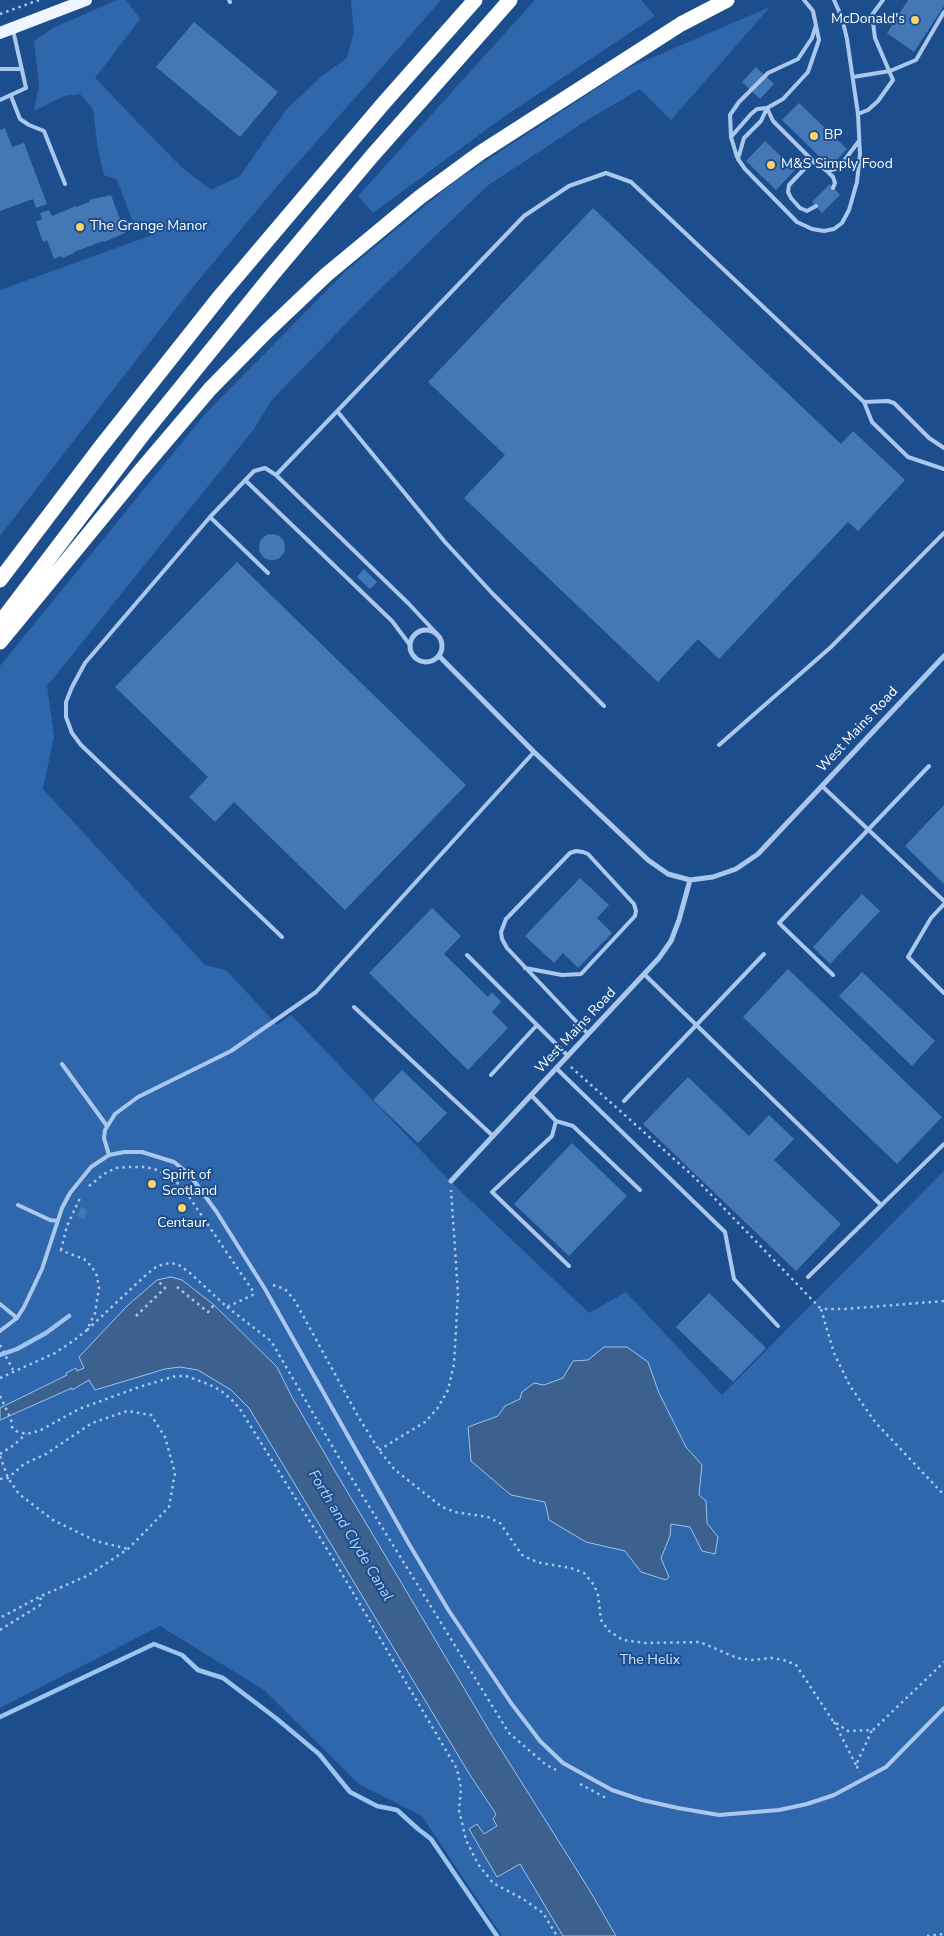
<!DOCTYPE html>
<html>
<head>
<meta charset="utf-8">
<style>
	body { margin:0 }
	canvas { display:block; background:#1c4e8e }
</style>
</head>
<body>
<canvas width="944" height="1936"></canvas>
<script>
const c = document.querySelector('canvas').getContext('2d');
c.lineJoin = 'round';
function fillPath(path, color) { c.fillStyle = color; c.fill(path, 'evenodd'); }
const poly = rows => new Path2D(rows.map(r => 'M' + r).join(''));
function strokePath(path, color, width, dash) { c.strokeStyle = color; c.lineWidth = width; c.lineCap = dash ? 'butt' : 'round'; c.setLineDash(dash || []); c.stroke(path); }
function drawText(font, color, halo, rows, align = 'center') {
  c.font = font + ' "Nunito Sans",sans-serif'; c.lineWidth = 4; c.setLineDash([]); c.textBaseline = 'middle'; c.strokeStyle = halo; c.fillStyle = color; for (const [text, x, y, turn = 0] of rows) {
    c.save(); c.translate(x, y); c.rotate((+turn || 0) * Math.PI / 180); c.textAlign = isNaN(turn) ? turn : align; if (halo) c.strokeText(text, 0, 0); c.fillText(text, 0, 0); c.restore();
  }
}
const green = poly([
	[117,0,126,0,140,19,95,78,180,166,211,190,240,176,286,110,323,75,347,58,354,32,351,0,441,0,273,191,188,293,0,536,0,290,155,234,135,227,117,180,104,175,98,150,93,109,80,94,64,96,34,111,39,85,34,41,53,28],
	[535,0,641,0,655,16,502,118,373,213,358,196],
	[770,7,671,120,640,89,584,122,487,186,365,304,271,401,254,429,47,686,54,736,43,789,205,965,226,970,277,1025,291,1015,450,1181,589,1313,626,1292,722,1395,944,1171,944,1936,502,1936,422,1816,359,1784,264,1690,160,1626,0,1708,0,666,206,413,347,270,455,181,628,68]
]);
const water = poly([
	[171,1277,182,1280,214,1305,277,1367,293,1399,332,1466,493,1737,590,1891,616,1936,563,1936,520,1864,497,1877,469,1829,477,1824,484,1834,497,1826,493,1819,496,1814,470,1775,249,1408,231,1390,198,1370,180,1367,165,1369,95,1390,89,1380,72,1390,72,1388,0,1420,0,1408,67,1375,66,1373,76,1368,77,1371,84,1368,79,1357,127,1306,157,1280,171,1277],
	[604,1347,627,1347,648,1362,659,1393,686,1447,702,1465,699,1495,706,1501,707,1523,718,1537,715,1554,702,1551,690,1527,671,1524,670,1536,661,1558,669,1577,666,1580,641,1572,625,1551,586,1542,549,1520,545,1502,511,1495,471,1461,468,1427,498,1416,505,1406,520,1399,522,1392,534,1383,544,1385,563,1378,573,1361,588,1360,604,1347]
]);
const stream = poly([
	[0,1355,17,1349,46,1333,69,1316],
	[0,1717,154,1644,182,1655,198,1670,223,1678,277,1719,319,1754,350,1792,377,1806,397,1810,418,1829,431,1839,497,1936]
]);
const building = poly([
	[908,0,944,0,944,6,914,52,887,33],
	[194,22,278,92,240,137,156,67],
	[756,67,774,84,760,99,742,82],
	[799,103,847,149,830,167,782,120],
	[5,128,12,147,24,143,47,204,36,208,33,199,0,211,0,130],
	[765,141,795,170,776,190,746,161],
	[830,184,840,195,822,213,812,202],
	[111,195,125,233,104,242,103,241,74,252,74,253,62,258,61,256,54,259,47,240,43,242,36,222,42,219,40,213,49,210,52,216,76,206,76,207,90,202,89,200],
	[593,208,841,444,853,431,905,480,858,531,848,522,719,659,698,639,658,682,464,498,505,455,428,382],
	'259 547a13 13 0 1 1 26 0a13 13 0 1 1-26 0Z',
	[237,562,466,785,345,910,234,802,215,822,189,797,208,777,115,687],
	[364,569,377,582,370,589,357,577],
	[944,805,944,884,905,846],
	[580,878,609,905,597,918,612,933,578,968,563,953,554,963,525,936],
	[862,894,880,911,830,964,813,947],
	[432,908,461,936,444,954,488,997,492,992,501,1002,492,1012,508,1028,468,1070,369,973],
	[788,969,942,1117,897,1164,743,1017],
	[862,972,935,1041,912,1066,839,996],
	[402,1070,447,1113,418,1143,373,1100],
	[688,1077,749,1136,769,1115,794,1139,774,1160,841,1224,796,1271,643,1124],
	[572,1143,627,1196,569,1256,514,1204],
	[81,1207,87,1210,84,1219,77,1216],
	[709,1293,766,1348,733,1382,676,1327]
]);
const path = poly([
	[0,14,39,0],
	[571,1067,693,1176,821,1309],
	[89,1186,104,1174,116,1168,127,1167,145,1167,158,1170,172,1178,183,1188,255,1294],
	[61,1250,67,1226,81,1196],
	[273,1285,285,1289,295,1301,359,1418,379,1450,395,1470,442,1507,455,1512,488,1517,500,1523,522,1555,532,1560,541,1563,571,1568,584,1573,594,1585,598,1595,601,1620,609,1631,623,1640,645,1643,700,1642,737,1658,752,1660,771,1658,784,1660,796,1665,833,1721,848,1731,872,1730,856,1765,860,1772],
	[177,1287,208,1312,214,1305],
	[944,1301,845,1309,821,1309,834,1353,850,1386,875,1422,944,1495],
	[227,1307,271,1341,338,1456,509,1733,545,1764,556,1770],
	[136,1316,165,1288,157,1280],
	[87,1330,147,1274,156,1267,164,1264,171,1263,179,1265,190,1273,227,1307,257,1293],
	[0,1345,13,1370],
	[0,1378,55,1353,73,1341,87,1330,95,1313,99,1288,97,1276,92,1267,84,1259,60,1250],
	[0,1396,11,1419,12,1427,16,1431,26,1434,39,1431,79,1409,139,1387,176,1376,186,1376,208,1384,220,1390,232,1400,240,1409,335,1562,457,1769,461,1788,459,1810,466,1840,478,1864,493,1883,523,1899,543,1913,557,1936],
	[379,1450,425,1422,437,1409,448,1390,454,1364,458,1293,451,1190],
	[0,1454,14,1445,26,1434],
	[0,1456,8,1478,19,1494,53,1520,96,1541,128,1549],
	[0,1479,8,1478,24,1464,46,1454,92,1423,127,1411,151,1415,165,1437,175,1473,169,1507,128,1549,87,1576,41,1596,0,1618],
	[0,1630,40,1605,41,1596],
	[834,1722,856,1765],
	[873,1730,944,1662],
	[580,1784,606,1798],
	[927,1936,944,1934]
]);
const service = poly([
	[229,0,230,2],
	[804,0,813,11,819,40,808,72,783,99,767,108,761,121,744,138,738,159,745,169,797,222,812,229,824,231,834,229,842,223,849,210,857,182,860,154,858,114,847,39,842,18,834,0],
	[0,69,22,69],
	[853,77,890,71,916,60,944,12],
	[11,96,20,119,29,125,44,131,65,184],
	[0,100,26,88,13,30],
	[858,114,868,110,878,101,893,80,875,38,872,15,883,0],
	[731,137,751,114,757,109,767,108,773,121,814,162,827,171,835,169,840,166,859,141],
	[737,157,731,137,730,115,739,102,768,73,798,59,812,38,816,25],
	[814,162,809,164,789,185,788,192,791,198,800,208,807,211,816,206],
	[827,171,833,177,835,183,833,188],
	[337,411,445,542,492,593,604,706],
	[944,448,929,438,894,403,888,401,864,402,872,422,908,457,944,469],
	[276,475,409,604,437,634],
	[245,480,392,621,410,645],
	[210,517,268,573],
	[719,745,831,647,944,533],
	[822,786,944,901],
	[944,904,931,918,908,957,944,993],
	[282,937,81,745,72,733,66,717,66,702,72,687,85,663,210,517,254,471,265,468,276,475,524,216,569,186,606,173,631,182,864,402],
	[467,955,568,1056],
	[525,968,562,975,581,974,635,916,636,911,634,904,588,854,583,852,576,851,570,853,506,919,501,932,502,939,507,948,588,1034],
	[644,974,881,1205],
	[833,975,779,923,929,766],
	[354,1007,493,1136],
	[62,1064,107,1126],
	[556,1068,725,1232,734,1279,778,1326],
	[491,1075,537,1025],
	[531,1095,556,1121,552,1136,492,1192,569,1266],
	[624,1101,764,954],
	[556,1121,573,1126,640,1190],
	[109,1155,104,1138,105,1130,115,1114,138,1097,231,1051,316,992,534,752],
	[18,1205,50,1220,58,1221],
	[808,1277,944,1144],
	[0,1304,17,1318],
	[0,1331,17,1318,24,1307,42,1269,62,1208,70,1193,91,1167,109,1155,124,1152,142,1152,174,1162,189,1174,216,1211,265,1289,409,1544,449,1611,511,1703,540,1741,563,1763,612,1790,642,1800,678,1808,719,1815,779,1810,807,1804,834,1795,886,1767,944,1708]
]);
const minor = poly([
	'410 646a16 16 0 1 1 32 0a16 16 0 1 1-32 0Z',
	[439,656,534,752,648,860,668,874,690,880,713,877,736,869,758,854,944,656],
	[451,1181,659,958,671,941,679,920,690,880]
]);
const primary = poly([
	[0,33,86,0]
]);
const motorway = poly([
	[0,580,99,449,221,295,382,105,475,0],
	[0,623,144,433,272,275,372,156,510,0],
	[0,642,142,469,210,389,266,332,326,275,420,197,480,153,681,24,727,0]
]);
const markers = [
	[915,20,5,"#fed368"],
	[814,136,5,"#fed368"],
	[771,165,5,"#fed368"],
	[80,227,5,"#fed368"],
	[152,1184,5,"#fed368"],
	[182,1208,5,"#fed368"]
];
const poiNames = [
	["McDonald's",905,20,"right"],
	["BP",824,136],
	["M&S Simply Food",781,165],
	["The Grange Manor",90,227],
	["Spirit of",162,1176],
	["Scotland",162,1192],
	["Centaur",182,1224,"center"]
];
const streetNames = [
	["West Mains Road",858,730,-47],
	["West Mains Road",576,1031,-47]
];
const parkNames = [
	["The Helix",650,1661]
];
const waterNames = [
	["Forth and Clyde Canal",350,1536,59]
];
fillPath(green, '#2f67ac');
fillPath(water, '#3d618f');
strokePath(water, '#9dc3ef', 1);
strokePath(stream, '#9dc3ef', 4.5);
fillPath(building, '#4477b6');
strokePath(path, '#aac8ed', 2.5, [2.5, 4]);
strokePath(service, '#aac8ed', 4);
strokePath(minor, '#aac8ed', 5);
strokePath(primary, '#f0f6ff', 12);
strokePath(motorway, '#fff', 15);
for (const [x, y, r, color] of markers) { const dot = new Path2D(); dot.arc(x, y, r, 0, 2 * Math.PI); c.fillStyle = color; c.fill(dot); strokePath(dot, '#1c4e8e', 2); }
drawText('14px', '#fff', '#1c4e8e', poiNames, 'left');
drawText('14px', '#fff', '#1c4e8e', streetNames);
drawText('14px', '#d0e3fa', '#1c4e8e', parkNames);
drawText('italic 15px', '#b6d2f4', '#1c4e8e', waterNames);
</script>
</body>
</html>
